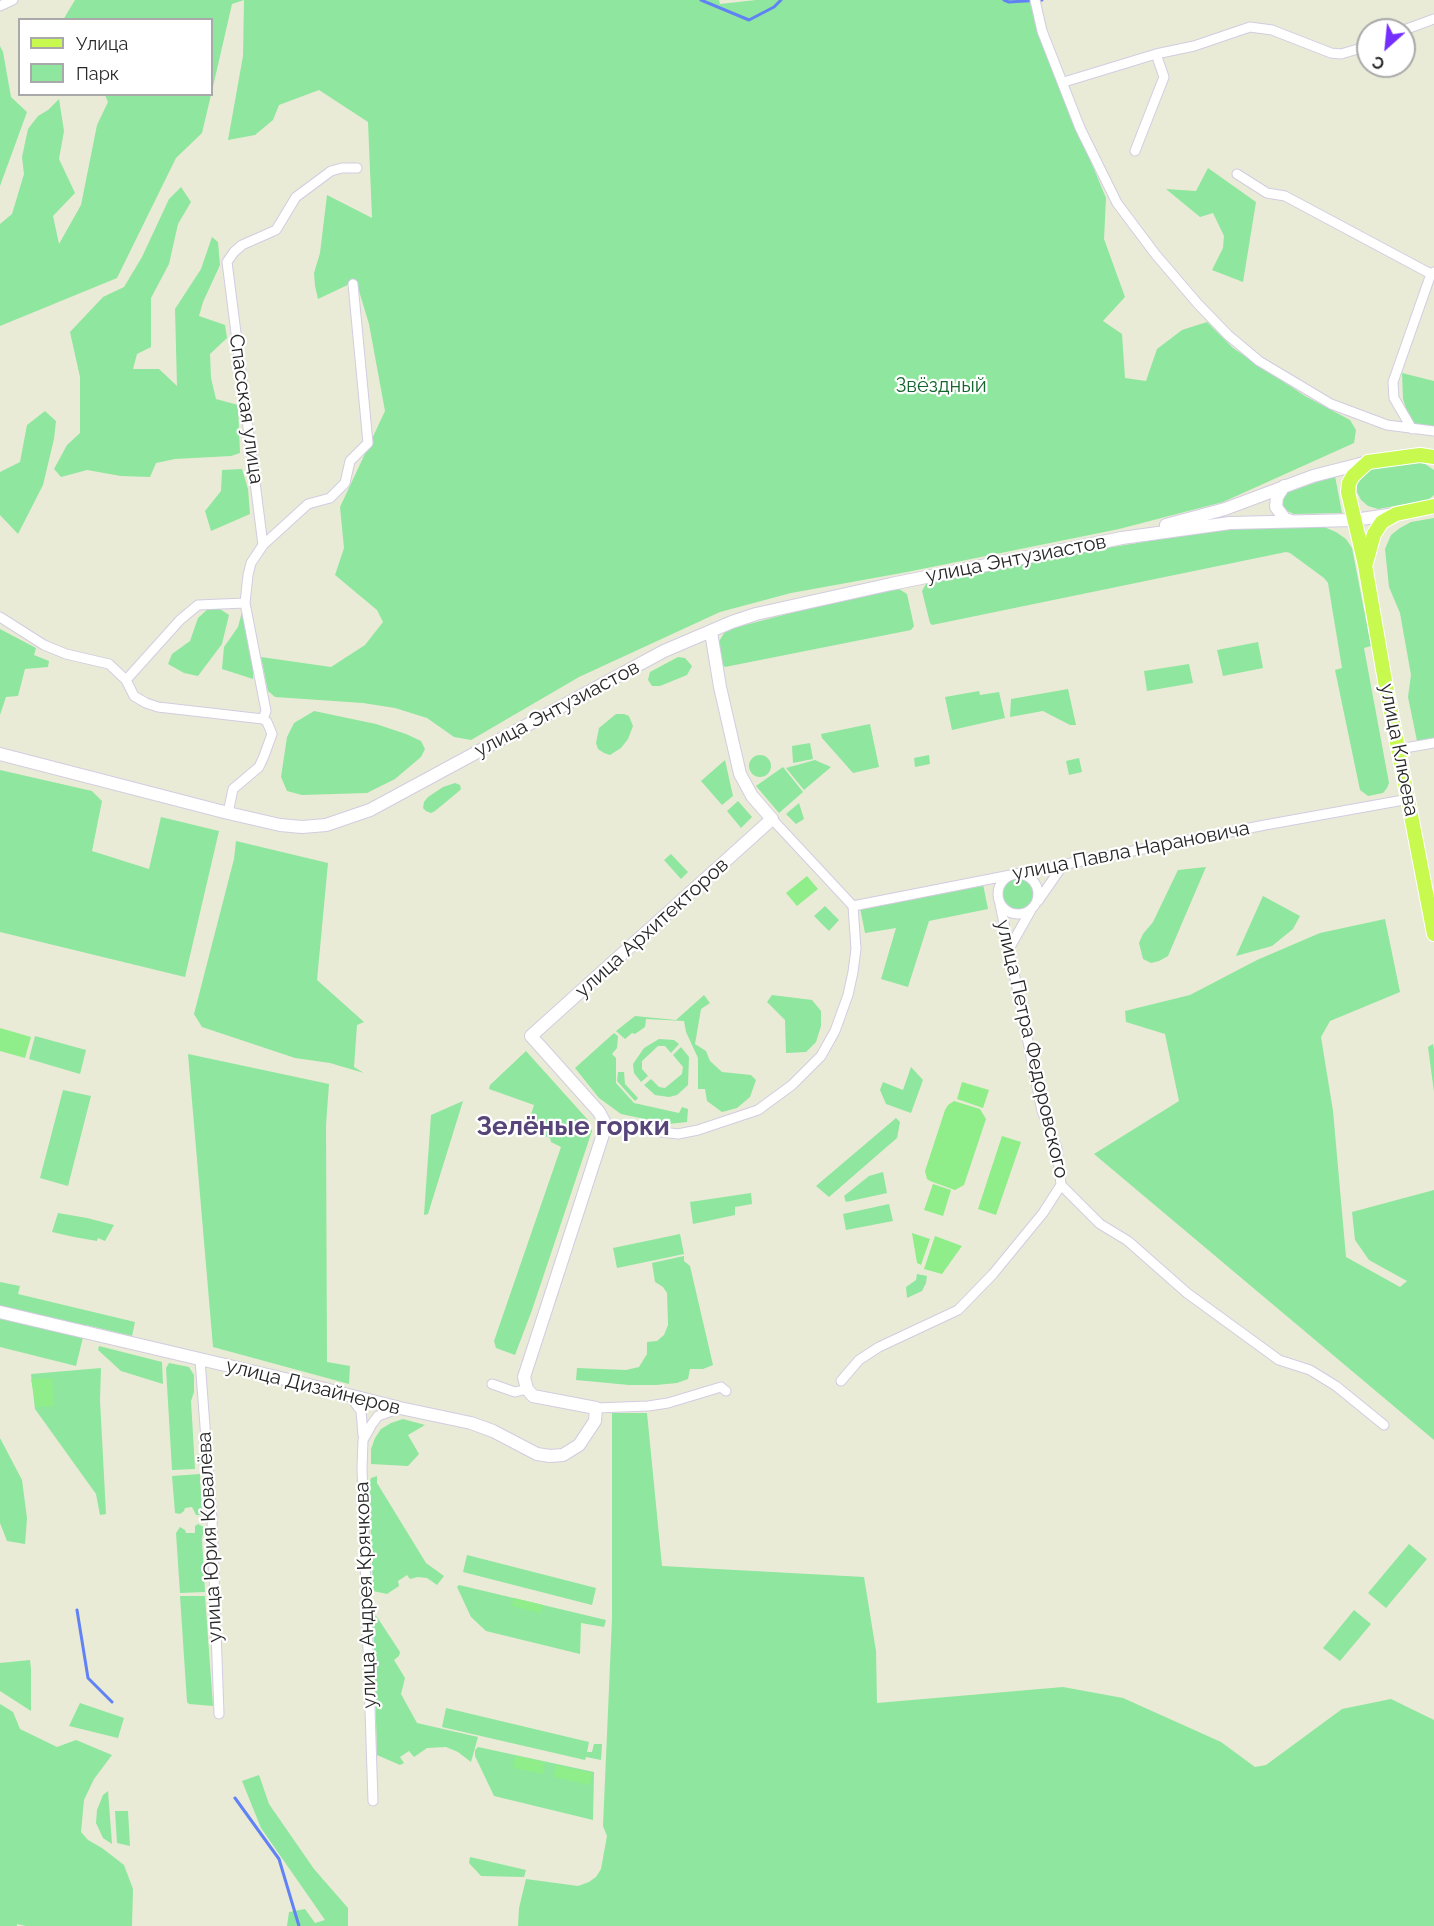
<!DOCTYPE html>
<html>
<head>
<meta charset="utf-8">
<style>
	body { margin:0 }
	#map { position:relative; width:1434px; height:1926px; overflow:hidden; background:#e9ebd7; font-family:Raleway,sans-serif }
	canvas { display:block }
	.legend { position:absolute; left:18px; top:18px; width:195px; height:78px; box-sizing:border-box; background:#fff; border:2px solid #a9a9a9; margin:0; padding:8px 10px; list-style:none; font-size:18px; color:#272727 }
	.legend li { display:flex; align-items:center; gap:12px; height:30px }
	.legend b { width:30px; border:2px solid #a9a9a9 }
	.north { position:absolute; left:1356px; top:18px; width:60px; height:60px; box-sizing:border-box; background:#fff; border:2px solid #a9a9a9; border-radius:50%; rotate:207deg; font-size:16px; font-weight:700; line-height:24px; text-align:center; color:#272727 }
	.north::after { content:''; display:block; margin:auto; width:21px; height:27px; background:#742fff; clip-path:polygon(50% 0,100% 100%,50% 72%,0 100%) }
</style>
</head>
<body>
<div id="map">
<canvas width="1434" height="1926"></canvas>
<ul class="legend">
<li><b style="height:8px;background:#c8f94e"></b>Улица</li>
<li><b style="height:16px;background:#8fe69e"></b>Парк</li>
</ul>
<div class="north">С</div>
</div>
<script>
const c = document.querySelector('canvas').getContext('2d');
c.lineJoin = 'round';
function fillPath(path, color) { c.fillStyle = color; c.fill(path, 'evenodd'); }
const poly = rows => new Path2D(rows.map(r => 'M' + r).join(''));
function strokePath(path, color, width, dash) { c.strokeStyle = color; c.lineWidth = width; c.lineCap = dash ? 'butt' : 'round'; c.setLineDash(dash || []); c.stroke(path); }
function drawText(font, color, halo, rows, align = 'center') {
  c.font = font + ' Raleway,sans-serif'; c.lineWidth = 4.5; c.setLineDash([]); c.textBaseline = 'middle'; c.strokeStyle = halo; c.fillStyle = color; for (const [text, x, y, turn = 0] of rows) {
    c.save(); c.translate(x, y); c.rotate((+turn || 0) * Math.PI / 180); c.textAlign = isNaN(turn) ? turn : align; if (halo) c.strokeText(text, 0, 0); c.fillText(text, 0, 0); c.restore();
  }
}
const green = poly([
	[75,0,719,0,720,4,756,0,1029,0,1045,51,1106,198,1104,239,1125,297,1103,321,1122,334,1125,378,1146,381,1157,349,1182,330,1207,322,1233,348,1305,396,1350,420,1356,430,1354,443,1223,502,1119,529,907,572,791,593,720,612,579,677,471,740,454,737,427,718,395,708,363,703,275,697,268,691,261,657,331,667,365,645,383,622,377,610,335,575,344,548,340,507,385,411,369,324,356,281,318,299,315,286,314,273,320,253,327,195,372,218,368,122,319,90,279,105,273,120,255,135,228,140,243,56,244,0,232,4,212,91,212,20,63,20],
	[0,46,3,52,11,97,27,112,0,186],
	[105,95,211,95,202,133,176,158,117,278,0,326,0,224,12,214,24,174,22,157,28,129,38,116,48,110,59,99,64,131,59,159,75,193,53,216,59,244,81,205,97,125,108,102],
	[1208,168,1256,202,1243,282,1212,270,1223,248,1224,236,1213,213,1200,217,1166,189,1196,191],
	[181,187,191,202,178,224,169,264,151,298,151,347,137,354,133,369,159,369,177,386,175,309,201,269,212,237,218,242,220,265,203,302,199,316,225,325,227,338,210,354,211,378,216,399,238,405,240,453,231,456,175,459,156,463,150,477,121,476,87,470,61,477,54,469,67,445,80,433,80,377,70,332,103,297,124,287,142,257,169,199],
	[1402,373,1434,381,1434,428,1412,426,1403,399],
	[45,411,56,421,54,439,43,485,18,534,0,515,0,472,20,462,27,425],
	[1417,462,1425,464,1434,470,1434,495,1428,500,1378,509,1368,506,1361,500,1357,492,1357,484,1361,476,1367,470],
	[242,469,248,489,250,514,211,531,205,511,221,491,222,470],
	[1335,476,1342,513,1294,514,1287,511,1283,506,1283,499,1288,492],
	[1434,518,1434,741,1423,743,1417,741,1408,697,1411,675,1400,613,1389,587,1385,549,1391,535,1400,528,1411,522],
	[1310,526,1324,527,1336,532,1346,539,1352,548,1371,646,1364,648,1389,783,1387,788,1383,793,1368,796,1360,790,1335,670,1342,668,1328,583,1324,578,1290,553,1286,552,932,625,930,623,922,591,926,584,1077,553,1215,530],
	[899,589,907,594,914,626,911,630,725,667,723,665,718,643,726,630,810,608],
	[210,607,220,609,229,615,222,644,198,676,184,673,168,664,172,654,190,641,198,618],
	[242,612,253,655,253,679,222,669,224,647,238,627],
	[0,629,36,648,34,655,49,661,48,667,25,669,18,696,6,697,0,715],
	[1258,642,1263,668,1223,676,1217,650],
	[678,657,685,658,692,666,687,675,660,686,652,686,648,680,650,672],
	[1189,664,1193,683,1147,691,1144,671],
	[1068,689,1076,725,1070,725,1043,711,1010,717,1011,699],
	[979,691,980,695,999,692,1005,718,952,730,945,697],
	[314,711,376,724,406,734,421,741,425,749,421,757,395,779,367,793,302,795,287,791,281,777,287,737,294,723],
	[616,714,624,714,629,716,633,726,628,739,621,748,610,755,604,753,598,749,596,743,599,728],
	[870,724,879,767,853,773,822,738,821,734],
	[810,743,813,759,793,763,792,746],
	[929,755,930,764,915,767,914,758],
	'749 766a11 11 0 1 1 22 0a11 11 0 1 1-22 0Z',
	[1079,758,1082,772,1069,775,1066,761],
	[725,760,733,796,722,805,701,781],
	[815,760,831,767,804,790,786,768],
	[783,767,803,792,779,813,756,786],
	[0,770,92,791,102,801,92,851,149,869,161,817,219,831,185,977,0,932],
	[455,783,460,785,461,789,458,792,435,811,431,813,426,811,423,808,424,802,428,797,443,787],
	[738,801,752,817,741,828,727,811],
	[799,803,804,819,796,824,786,814],
	[236,841,328,863,317,980,364,1022,357,1025,354,1067,364,1073,330,1063,295,1058,202,1027,194,1014,234,859],
	[671,854,688,872,681,879,664,860],
	[1206,867,1168,956,1159,961,1151,963,1143,959,1139,943,1143,934,1153,922,1178,870],
	'1002 894a16 16 0 1 1 32 0a16 16 0 1 1-32 0Z',
	[983,884,988,909,929,921,908,987,881,979,896,928,865,933,860,908],
	[1263,896,1300,916,1293,929,1272,946,1236,956],
	[825,906,839,920,829,931,814,916],
	[1385,919,1400,992,1330,1021,1321,1037,1333,1111,1346,1257,1400,1287,1407,1281,1369,1260,1355,1240,1352,1212,1434,1190,1434,1440,1094,1154,1179,1101,1165,1034,1126,1022,1125,1011,1190,995,1257,960,1320,933],
	[704,995,710,1003,701,1009,695,1044,706,1051,710,1061,722,1072,751,1075,756,1080,750,1097,737,1108,722,1112,707,1101,705,1089,698,1089,698,1058,686,1032,684,1021,646,1019,645,1027,635,1034,632,1033,625,1039,616,1031,635,1016,676,1020],
	[772,995,812,1000,821,1011,821,1026,816,1042,806,1052,786,1053,785,1020,767,1002],
	[614,1033,618,1036,617,1048,612,1054,616,1058,616,1083,634,1103,679,1113,682,1107,688,1109,687,1122,668,1124,621,1114,599,1098,575,1068],
	[35,1036,86,1050,80,1074,29,1059],
	[659,1039,674,1040,679,1044,671,1053,665,1046,658,1046,642,1061,642,1069,648,1076,641,1082,634,1073,633,1064,644,1048],
	[1433,1044,1434,1050,1434,1092,1428,1047],
	[681,1047,689,1057,688,1085,677,1095,669,1097,655,1095,644,1085,651,1079,659,1087,665,1088,682,1074,683,1067,673,1055],
	[526,1051,588,1120,592,1131,532,1310,515,1355,496,1348,494,1341,561,1147,551,1142,550,1138,526,1130,534,1105,489,1089,490,1085],
	[188,1054,329,1084,326,1125,327,1362,350,1366,349,1384,213,1347],
	[911,1067,923,1080,911,1113,886,1104,880,1090,883,1082,903,1090],
	[618,1072,624,1072,625,1084,638,1098,635,1101,617,1081],
	[63,1090,91,1096,68,1186,40,1178],
	[463,1101,428,1214,424,1215,431,1115],
	[896,1118,900,1122,897,1138,829,1197,816,1186],
	[883,1172,887,1193,846,1202,844,1196,869,1176],
	[751,1193,752,1204,735,1207,735,1215,693,1224,690,1202],
	[889,1204,893,1221,846,1230,843,1214],
	[58,1213,87,1218,114,1225,105,1241,98,1238,97,1241,74,1237,52,1232],
	[680,1234,684,1254,617,1268,613,1248],
	[684,1256,684,1261,690,1266,713,1365,703,1369,690,1369,688,1379,677,1383,656,1385,629,1385,576,1380,577,1368,626,1370,639,1367,647,1354,647,1342,657,1341,664,1335,668,1325,667,1293,663,1287,655,1282,652,1263],
	[917,1274,927,1276,926,1283,922,1291,907,1298,906,1287,916,1280],
	[0,1282,20,1286,18,1294,135,1322,132,1336,86,1325,76,1366,0,1347],
	[99,1346,162,1362,163,1384,121,1371,98,1350],
	[169,1363,189,1367,194,1375,194,1392,191,1401,195,1469,172,1470,166,1368],
	[101,1368,100,1400,106,1514,100,1515,96,1494,35,1409,31,1374],
	[612,1413,647,1413,662,1566,864,1577,876,1651,877,1703,1063,1687,1123,1698,1221,1742,1255,1767,1266,1765,1342,1709,1391,1699,1434,1720,1434,1926,518,1926,519,1908,526,1879,578,1886,589,1882,596,1877,601,1869,607,1836,603,1826,612,1619],
	[403,1419,425,1425,408,1435,419,1454,408,1466,371,1464,371,1449,375,1438,381,1429,391,1423],
	[0,1438,22,1480,27,1518,25,1544,7,1541,0,1523],
	[200,1474,202,1515,196,1515,192,1507,185,1508,184,1511,180,1514,175,1513,172,1476],
	[377,1476,377,1483,426,1563,444,1576,437,1585,427,1578,418,1577,410,1579,407,1575,398,1581,399,1586,387,1594,373,1591,369,1485,371,1478],
	[198,1524,204,1527,202,1540,205,1592,180,1593,176,1533,180,1527,185,1530,186,1533,195,1533,195,1526],
	[1409,1544,1427,1559,1386,1608,1368,1593],
	[467,1555,596,1588,592,1605,463,1572],
	[459,1585,606,1620,604,1627,581,1623,580,1654,486,1631,471,1617,457,1587],
	[180,1596,205,1596,213,1706,189,1704,187,1702],
	[1354,1610,1371,1624,1340,1661,1323,1648],
	[373,1614,377,1617,400,1652,399,1656,394,1660,405,1678,401,1694,417,1723,478,1737,471,1762,458,1752,446,1747,427,1748,414,1757,409,1751,400,1757,404,1763,400,1765,377,1755],
	[30,1660,31,1669,31,1711,0,1691,0,1663],
	[80,1703,124,1718,118,1738,69,1726],
	[0,1704,13,1712,20,1729,57,1747,76,1740,112,1755,94,1779,84,1800,81,1832,88,1840,102,1848,124,1865,133,1889,132,1926,26,1926,17,1924,17,1926,0,1926],
	[446,1708,589,1742,587,1752,592,1752,594,1744,602,1744,601,1760,586,1757,585,1760,442,1727],
	[478,1747,594,1772,593,1820,494,1796,475,1756,475,1750],
	[259,1775,269,1804,314,1869,348,1908,348,1926,287,1926,289,1912,305,1909,315,1923,325,1920,261,1828,242,1781],
	[108,1791,112,1844,103,1838,96,1823,97,1810,103,1795],
	[115,1811,128,1811,130,1846,117,1843],
	[470,1857,526,1870,524,1877,481,1876,469,1863]
]);
const pitch = poly([
	[807,876,818,889,797,906,786,893],
	[0,1028,31,1037,25,1058,0,1051],
	[962,1082,989,1090,983,1108,957,1099],
	[954,1101,980,1109,986,1119,964,1185,955,1190,930,1181,927,1179,925,1171,945,1110,948,1105],
	[1002,1136,1021,1142,996,1215,978,1209],
	[933,1184,951,1190,943,1216,924,1210],
	[912,1233,930,1239,921,1265,917,1263],
	[935,1236,962,1246,942,1274,924,1269],
	[52,1378,54,1406,36,1407,31,1379],
	[514,1598,543,1605,541,1613,512,1606],
	[515,1756,545,1762,543,1774,513,1768],
	[556,1765,592,1773,590,1785,553,1777]
]);
const stream = poly([
	[701,0,749,20,774,7,781,0],
	[1004,0,1009,2,1042,0],
	[77,1610,88,1678,112,1702],
	[235,1798,279,1859,299,1926]
]);
const street = poly([
	[1035,0,1042,31,1080,128,1117,203,1156,255,1198,304,1228,335,1259,361,1331,404,1387,425,1434,431],
	[0,6,13,0],
	[1404,30,1434,19],
	[1064,82,1156,54,1194,46,1250,27,1272,30,1331,53,1341,54,1368,46],
	[1135,151,1164,77,1156,54],
	[1237,174,1267,193,1285,196,1431,274],
	[1412,429,1394,398,1393,382,1431,274,1434,272],
	[263,545,308,504,330,498,345,483,350,461,368,443,353,284],
	[0,617,44,645,66,654,109,664,126,680,134,696,146,703,158,707,263,719,267,722,272,734,264,756,259,767,233,789,228,813],
	[126,680,180,620,198,605,245,603],
	[263,719,266,711,245,603,248,575,251,563,263,545,227,262,234,252,242,245,276,230,296,197,331,171,342,168,357,168],
	[1399,749,1434,743],
	'998 894a20 20 0 1 1 40 0a20 20 0 1 1-40 0Z',
	[1038,901,1063,865],
	[1000,904,1042,1111,1057,1148,1061,1185,1100,1224,1128,1241,1187,1293,1279,1360,1310,1370,1336,1386,1384,1425],
	[853,906,1265,825,1409,799],
	[1010,947,1031,910],
	[606,1125,678,1134,698,1130,758,1110,792,1085,821,1056,835,1031,848,995,853,972,856,949,853,906,772,819],
	[200,1360,212,1519,219,1714],
	[841,1381,859,1360,879,1347,958,1310,993,1274,1043,1213,1061,1185],
	[492,1384,515,1392,527,1389],
	[350,1396,361,1411,363,1435],
	[596,1408,648,1406,668,1403,721,1387,726,1391],
	[373,1801,362,1468,363,1440,372,1424,378,1416,400,1408]
]);
const secondary = poly([
	[1284,486,1277,497,1276,507,1285,519,1291,521],
	[1166,525,1225,509,1313,476,1368,462],
	[0,754,228,813,280,825,302,827,326,825,370,810,664,651,732,622,756,614,891,584,1122,538,1230,523,1354,520,1395,514],
	[0,1312,289,1380,400,1408,471,1423,493,1431,537,1454,550,1456,563,1455,579,1445,595,1421,596,1408,533,1396,527,1389,524,1377,606,1125,599,1112,531,1036,772,819,752,796,740,774,720,687,711,632]
]);
const primary = poly([
	[1434,457,1420,455,1368,462,1353,476,1349,483,1348,492,1365,565,1385,681,1434,934],
	[1366,563,1374,534,1382,522,1396,514,1434,506]
]);
const parkNames = [
	["Звёздный",941,386]
];
const streetNames = [
	["Спасская улица",246,409,82],
	["улица Энтузиастов",1016,559,-11],
	["улица Энтузиастов",557,709,-28],
	["улица Клюева",1399,750,79],
	["улица Павла Нарановича",1131,851,-11],
	["улица Архитекторов",652,928,-42],
	["улица Петра Федоровского",1032,1049,77],
	["улица Дизайнеров",313,1387,14],
	["улица Юрия Ковалёва",210,1537,-93],
	["улица Андрея Крячкова",366,1595,-92]
];
const districtNames = [
	["Зелёные горки",573,1127]
];
fillPath(green, '#8fe69e');
fillPath(pitch, '#8fee89');
strokePath(stream, '#6182f5', 3);
strokePath(street, '#d3cce1', 11);
strokePath(secondary, '#d3cce1', 14);
strokePath(primary, '#fff', 16);
strokePath(street, '#fff', 9);
strokePath(secondary, '#fff', 12);
strokePath(primary, '#c8f94e', 14);
drawText('20px', '#14662e', '#fff', parkNames);
drawText('20px', '#272727', '#fff', streetNames);
drawText('bold 26px', '#574579', '#fff', districtNames);
</script>
</body>
</html>
